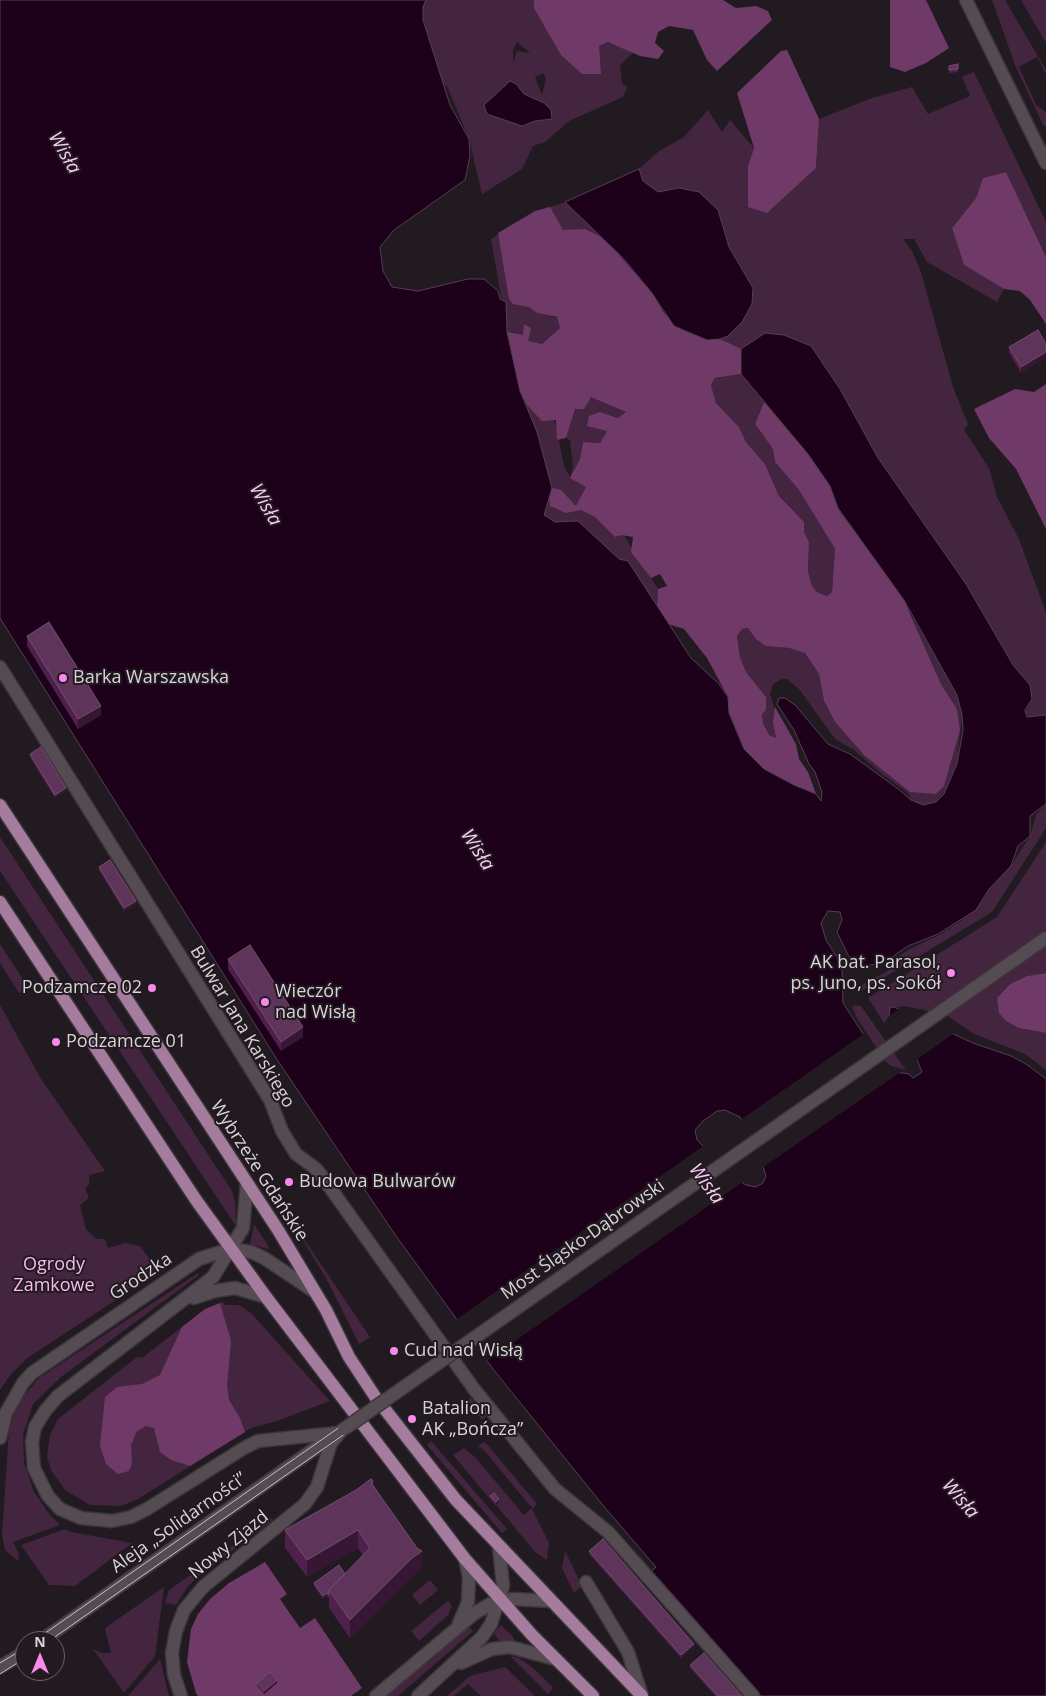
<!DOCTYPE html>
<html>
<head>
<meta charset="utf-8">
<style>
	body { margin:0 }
	#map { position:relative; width:1046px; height:1696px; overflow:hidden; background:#211a20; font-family:"Open Sans",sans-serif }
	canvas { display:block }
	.north { position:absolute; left:15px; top:1631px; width:50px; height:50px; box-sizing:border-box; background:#211a20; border:1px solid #6b646a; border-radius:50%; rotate:0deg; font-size:14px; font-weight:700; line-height:20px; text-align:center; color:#d9d3d8 }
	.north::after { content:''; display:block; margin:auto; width:18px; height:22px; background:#f888ea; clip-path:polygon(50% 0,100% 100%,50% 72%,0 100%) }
</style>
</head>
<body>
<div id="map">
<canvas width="1046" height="1696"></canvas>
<div class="north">N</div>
</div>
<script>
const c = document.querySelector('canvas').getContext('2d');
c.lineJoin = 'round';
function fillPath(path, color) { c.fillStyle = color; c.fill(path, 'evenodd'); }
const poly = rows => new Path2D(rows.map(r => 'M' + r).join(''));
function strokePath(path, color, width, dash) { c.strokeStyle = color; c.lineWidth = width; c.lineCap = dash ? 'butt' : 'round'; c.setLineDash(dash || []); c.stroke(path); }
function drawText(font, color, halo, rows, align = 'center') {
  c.font = font + ' "Open Sans",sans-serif'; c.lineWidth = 4; c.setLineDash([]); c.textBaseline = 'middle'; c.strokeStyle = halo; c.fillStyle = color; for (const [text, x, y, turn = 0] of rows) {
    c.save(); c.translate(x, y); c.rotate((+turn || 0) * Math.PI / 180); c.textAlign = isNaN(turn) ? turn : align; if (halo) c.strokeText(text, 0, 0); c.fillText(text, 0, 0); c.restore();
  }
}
const green = poly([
	[420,0,534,0,534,8,599,46,608,42,634,52,620,65,622,83,627,87,623,97,569,121,545,142,533,146,522,169,482,194,469,139,448,88,442,82,417,19],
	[517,42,530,53,517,51,513,63,513,49],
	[543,73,546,79,542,95,535,77],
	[992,0,1005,0,1046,70,1046,74,1037,57,1019,67,1036,105,1046,112,1046,126,1043,125,1015,65],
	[1021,0,1046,0,1046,43],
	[974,72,1046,222,1046,257,1006,172,983,178,976,198,952,228,964,265,1004,289,997,302,927,262,914,239,903,239,912,251,921,272,953,387,968,424,964,430,989,468,997,497,1019,539,1046,613,1046,715,1030,718,1025,713,1032,699,1030,685,1013,665,966,584,878,458,840,389,811,346,774,341,748,383,764,402,755,424,773,449,775,462,799,490,835,549,832,592,827,596,817,592,812,586,808,571,809,542,804,532,803,522,779,496,765,464,746,442,739,427,716,403,711,385,715,378,741,374,716,358,679,188,658,192,643,181,639,169,659,151,684,137,708,110,722,132,730,120,754,148,748,166,767,212,816,168,819,119,872,98,912,87,928,114,970,96,962,77],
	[572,200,601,237,614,249,621,299,540,210],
	[511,226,529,307,537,313,557,318,560,328,542,344,529,342,536,379,556,425,564,466,570,477,573,467,570,440,566,438,575,408,591,396,626,412,619,418,600,412,607,431,600,443,583,442,580,459,571,478,593,490,615,521,658,589,657,606,639,580,542,533,491,239],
	[910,613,957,695,962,715,957,764,947,789,936,802,923,805,911,800,908,793,882,774,854,750,835,739,799,689,787,679,782,679,773,684,770,694,776,713,773,723,776,738,769,735,763,723,762,714,766,697,746,672,740,657,737,636,742,629,749,628,766,646,789,648,805,653,819,674,824,701,835,722,864,755,953,750,960,730,957,709,941,684],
	[1046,804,1046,828,992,912,862,991,860,986,887,971,890,968,888,963,908,950,941,934,965,918,984,899,989,889,1011,866,1030,836,1036,815],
	[0,837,232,1191,235,1201,236,1226,0,871],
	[1046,842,1046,973,1027,976,1010,984,997,998,1019,1028,1046,1033,1046,1070,1025,1054,974,1034,949,1017,925,1010,904,1006,890,1008,889,1017,884,1023,868,998,997,917],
	[0,944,28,987,19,993,0,963],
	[0,1005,41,1079,105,1171,89,1175,89,1185,85,1188,89,1198,80,1205,86,1229,96,1239,105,1239,108,1248,125,1243,140,1246,157,1269,128,1289,128,1292,26,1359,11,1374,0,1390],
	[854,1005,861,1006,906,1070,891,1066,885,1061,857,1018,852,1007],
	[283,1208,370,1337,359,1344,326,1278],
	[254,1224,269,1247,268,1249,250,1244],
	[198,1273,199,1275,61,1377,33,1404,23,1435,24,1463,34,1492,50,1515,60,1525,13,1542,19,1554,18,1561,5,1550,2,1535,9,1431,15,1411,23,1397,39,1378],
	[223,1302,225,1305,239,1305,251,1313,330,1401,277,1421,251,1428,138,1499,121,1506,90,1505,65,1490,51,1470,47,1457,50,1435,58,1419,137,1357,142,1358,205,1309],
	[471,1398,486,1417,482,1420,467,1401],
	[431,1441,507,1529,502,1533,427,1445],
	[483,1442,487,1444,537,1504,532,1509,549,1543,547,1560,535,1552,496,1505,499,1502,494,1496,490,1499,453,1455,464,1448,475,1457,524,1515,532,1508,484,1450,478,1446],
	[272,1518,273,1520,196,1578,186,1589,176,1605,165,1603,169,1590],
	[65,1529,71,1532,132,1543,75,1586,49,1585,21,1545],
	[565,1551,582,1586,574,1593,562,1568],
	[430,1580,438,1590,420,1605,412,1595],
	[164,1587,155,1656,124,1693,93,1649,102,1653,111,1653,105,1628],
	[448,1601,452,1606,448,1615,419,1641,411,1631],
	[501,1625,514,1638,514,1641,499,1641,494,1633],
	[469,1627,473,1631,398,1696,386,1696],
	[510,1656,519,1658,532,1667,553,1688,548,1694],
	[160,1659,169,1696,128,1696,148,1673],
	[505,1667,535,1696,481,1696,468,1684,454,1696,447,1696,470,1676]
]);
const forest = poly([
	[534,0,723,0,736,8,756,6,768,11,772,20,717,71,707,60,693,30,669,26,658,32,655,43,664,51,658,59,640,56,608,42,599,46,601,74,582,74,561,55,534,8],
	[890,0,926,0,949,48,926,63,905,72,890,67],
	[787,50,819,119,816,168,767,213,748,207,748,166,754,148,737,93,781,51],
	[1006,172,1046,257,1046,324,1030,300,1020,291,1004,289,964,265,952,228,976,198,983,178],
	[550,207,563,230,585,229,601,237,614,249,652,293,664,313,680,329,707,340,720,339,741,349,741,374,715,378,711,385,716,403,739,427,746,442,765,464,779,496,804,522,804,532,809,542,808,571,812,586,817,592,827,596,832,592,835,549,799,490,775,462,773,449,755,424,764,402,808,454,830,486,838,509,904,600,941,684,957,709,960,730,944,786,936,794,910,792,864,755,835,722,824,701,819,674,805,653,789,648,766,646,756,639,748,628,742,629,737,636,740,657,746,672,766,697,766,710,762,714,763,723,769,735,776,738,773,723,775,707,796,744,799,759,808,772,816,794,794,785,764,769,744,749,729,713,728,697,707,658,684,629,668,624,657,606,658,589,667,586,660,574,651,578,631,552,633,537,621,535,615,537,595,517,581,510,566,513,550,506,549,496,552,488,561,490,576,506,586,487,570,478,580,459,583,442,600,443,607,431,587,426,589,416,600,412,618,418,626,412,591,397,584,409,575,409,566,438,557,440,556,420,542,421,527,405,520,391,507,332,523,335,524,324,531,328,528,341,542,344,560,328,557,317,537,313,529,307,513,304,509,299,498,233,535,211],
	[1046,384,1046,529,1016,469,989,438,974,409,1015,389,1034,392],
	[1046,973,1046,1033,1019,1028,1006,1021,999,1013,997,998,1010,984,1027,976],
	[220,1303,231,1341,227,1386,229,1400,240,1418,245,1432,190,1466,171,1460,160,1452,154,1428,146,1426,137,1431,131,1445,132,1464,129,1471,118,1474,106,1464,100,1446,105,1397,117,1387,142,1384,160,1375,182,1327,205,1309],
	[265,1562,287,1594,280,1599,300,1628,315,1618,362,1688,351,1696,198,1696,196,1693,187,1662,191,1629,198,1614,210,1599,229,1583]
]);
const water = poly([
	[0,0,426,0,423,7,423,20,450,105,469,139,470,156,465,180,394,230,380,247,383,271,392,287,418,291,468,279,484,279,498,291,500,299,506,302,507,332,520,391,537,432,552,488,544,515,555,522,578,521,619,559,628,561,691,658,719,684,728,697,729,713,744,749,764,769,794,785,816,794,821,801,822,792,815,772,809,764,794,730,777,704,779,698,785,698,795,705,828,744,850,754,897,788,911,800,923,805,936,802,944,794,957,764,963,730,962,715,957,695,904,600,838,508,830,486,808,454,741,374,741,349,765,333,784,335,811,346,840,389,878,458,966,584,1013,665,1030,685,1032,699,1025,710,1027,717,1046,715,1046,804,1030,816,1030,836,1018,846,1011,866,989,889,976,910,938,934,908,946,886,961,867,966,854,963,848,955,837,932,842,920,840,912,828,911,821,923,826,940,842,965,843,1003,884,1066,895,1072,909,1074,913,1078,922,1072,916,1057,889,1017,890,1008,894,1007,973,1043,1011,1056,1026,1064,1046,1079,1046,1696,761,1696,651,1572,656,1567,606,1509,493,1369,396,1236,278,1061,0,618,0,0],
	[725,1110,740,1117,758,1150,766,1176,763,1183,756,1187,746,1185,731,1175,697,1140,695,1130,703,1121,717,1111,725,1110],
	[510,81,516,84,524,94,544,103,551,110,552,119,535,121,522,126,487,114,484,105,510,81],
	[639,169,643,181,658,192,679,188,699,192,718,210,729,247,753,288,752,304,742,322,728,336,720,339,707,340,674,326,652,293,624,259,565,202,639,169]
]);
const pier = poly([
	[902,1007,919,1015,956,1032,915,1061,887,1018],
	[865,1033,886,1064,902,1071,762,1168,755,1151,739,1121],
	[705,1145,744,1181,485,1362,454,1321]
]);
const pedestrian = poly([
	[0,667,270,1100,282,1131,296,1154,315,1168,321,1175,474,1389,555,1489,608,1532,753,1696]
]);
const minor = poly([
	[586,1582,628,1652,642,1696]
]);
const tertiary = poly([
	[41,1641,337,1433],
	[0,1667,25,1652]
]);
const secondary = poly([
	[966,0,1046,163],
	[247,1183,243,1228,213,1277,58,1396,45,1411,35,1427,32,1442,34,1468,48,1496,60,1509,81,1518,112,1521,131,1517,147,1509,244,1448,258,1441,337,1433],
	[194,1298,215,1291,235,1288,266,1297],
	[0,1438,6,1413,23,1383,32,1373,199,1259,230,1249,251,1252,264,1258,315,1292],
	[459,1623,468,1602,469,1577,465,1559],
	[461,1663,492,1649,510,1647,555,1659],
	[181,1696,174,1675,172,1653,176,1631,184,1610,203,1587,305,1504,317,1487,331,1443,342,1430],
	[376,1696,475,1613,490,1604,512,1599,551,1601],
	[418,1696,482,1637,491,1624,503,1586,499,1547]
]);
const primary = poly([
	[0,805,278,1230,326,1310,349,1357,376,1398,456,1500,642,1696],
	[0,902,196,1200,266,1297,465,1559,532,1635,593,1696]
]);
const tram = poly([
	[34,1641,1046,933],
	[49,1641,1046,943],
	[0,1663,25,1648],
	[0,1674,25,1658]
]);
const secondaryBridge = poly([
	[344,1429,1046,938]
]);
const wall = poly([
	[958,64,958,72,949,73,949,66],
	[1046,344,1021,373,1009,353,1009,347],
	[27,636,101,715,78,729,27,646],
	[30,754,66,791,55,798,30,757],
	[99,867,136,904,124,911,99,870],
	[228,959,303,1037,281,1051,228,969],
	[373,1484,422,1569,412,1576,350,1638,329,1608,329,1598,327,1596,323,1599,314,1586,314,1583,345,1574,363,1556,358,1548,307,1577,285,1548,285,1530],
	[490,1496,499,1502,496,1506,490,1499],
	[589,1551,694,1647,681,1658,589,1554],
	[690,1665,742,1696,715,1696,690,1668],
	[257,1683,277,1683,264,1694,257,1686]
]);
const shadedWall = poly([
	[1046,352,1046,358,1021,373,1021,367],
	[101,706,101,715,78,729,78,719],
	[66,788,66,791,55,798,55,795],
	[136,901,136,904,124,911,124,908],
	[303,1027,303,1037,281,1051,281,1042],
	[499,1499,499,1502,496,1506,496,1502],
	[358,1530,358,1548,307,1577,307,1560],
	[422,1551,422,1569,412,1576,350,1638,350,1620,412,1558],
	[327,1593,327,1596,323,1599,323,1596],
	[694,1644,694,1647,681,1658,681,1655],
	[277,1680,277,1683,264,1694,264,1691]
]);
const building = poly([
	[958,64,958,69,949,70,949,66,958,64],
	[1038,330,1046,344,1046,352,1021,367,1009,347,1038,330],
	[49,622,101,706,78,719,27,636,49,622],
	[41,747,66,788,55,795,30,754,41,747],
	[110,860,136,901,124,908,99,867,110,860],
	[250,945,303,1027,281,1042,228,959,250,945],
	[371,1479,373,1481,372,1484,417,1548,422,1551,412,1558,350,1620,329,1590,370,1548,358,1530,307,1560,285,1530,356,1490,371,1479],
	[494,1493,499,1499,496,1502,490,1496,494,1493],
	[603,1539,694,1644,681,1655,589,1551,603,1539],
	[339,1565,345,1574,329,1590,329,1595,327,1593,323,1596,314,1583,339,1565],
	[704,1653,742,1696,718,1696,690,1665,704,1653],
	[270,1672,277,1680,264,1691,257,1683,270,1672]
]);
const markers = [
	[63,678,5,"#f888ea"],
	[951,973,5,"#f888ea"],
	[152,988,5,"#f888ea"],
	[265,1002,5,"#f888ea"],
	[56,1042,5,"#f888ea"],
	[289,1182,5,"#f888ea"],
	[394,1351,5,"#f888ea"],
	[412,1419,5,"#f888ea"]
];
const poiNames = [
	["Barka Warszawska",73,678],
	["AK bat. Parasol,",941,963,"right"],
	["ps. Juno, ps. Sokół",941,984,"right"],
	["Podzamcze 02",142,988,"right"],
	["Wieczór",275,992],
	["nad Wisłą",275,1013],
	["Podzamcze 01",66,1042],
	["Budowa Bulwarów",299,1182],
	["Cud nad Wisłą",404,1351],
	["Batalion",422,1409],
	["AK „Bończa”",422,1430]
];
const streetNames = [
	["Bulwar Jana Karskiego",242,1027,59],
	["Wybrzeże Gdańskie",259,1171,57],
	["Most Śląsko-Dąbrowski",583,1240,-35],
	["Grodzka",141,1277,-34],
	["Aleja „Solidarności”",179,1523,-35],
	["Nowy Zjazd",229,1545,-39]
];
const parkNames = [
	["Ogrody",54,1265],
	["Zamkowe",54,1286]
];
const waterNames = [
	["Wisła",64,153,60],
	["Wisła",265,505,60],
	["Wisła",477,850,57],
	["Wisła",706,1184,54],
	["Wisła",960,1499,49]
];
fillPath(green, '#442540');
fillPath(forest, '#6f3a68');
fillPath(water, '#1d001a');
strokePath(water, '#553f53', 1);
fillPath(pier, '#211a20');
strokePath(pedestrian, '#3c363b', 15);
strokePath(minor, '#3c363b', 15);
strokePath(tertiary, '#3c363b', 15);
strokePath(secondary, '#3c363b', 15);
strokePath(primary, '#3c363b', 15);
strokePath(pedestrian, '#554c53', 12);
strokePath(minor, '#554c53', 12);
strokePath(tertiary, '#554c53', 12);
strokePath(secondary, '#554c53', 12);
strokePath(primary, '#a57c9e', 12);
strokePath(tram, '#c3bdc2', 1);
strokePath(secondaryBridge, '#3c363b', 15, []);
strokePath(secondaryBridge, '#554c53', 12);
fillPath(wall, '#50204c');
fillPath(shadedWall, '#371634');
fillPath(building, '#5f345b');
strokePath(building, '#724d6e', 1);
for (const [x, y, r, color] of markers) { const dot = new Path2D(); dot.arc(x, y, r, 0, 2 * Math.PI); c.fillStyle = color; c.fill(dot); strokePath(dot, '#211a20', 2); }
drawText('18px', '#d9d3d8', '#211a20', poiNames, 'left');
drawText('18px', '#d9d3d8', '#211a20', streetNames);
drawText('18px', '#fab9f0', '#211a20', parkNames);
drawText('italic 19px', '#fccaf4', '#211a20', waterNames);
</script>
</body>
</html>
